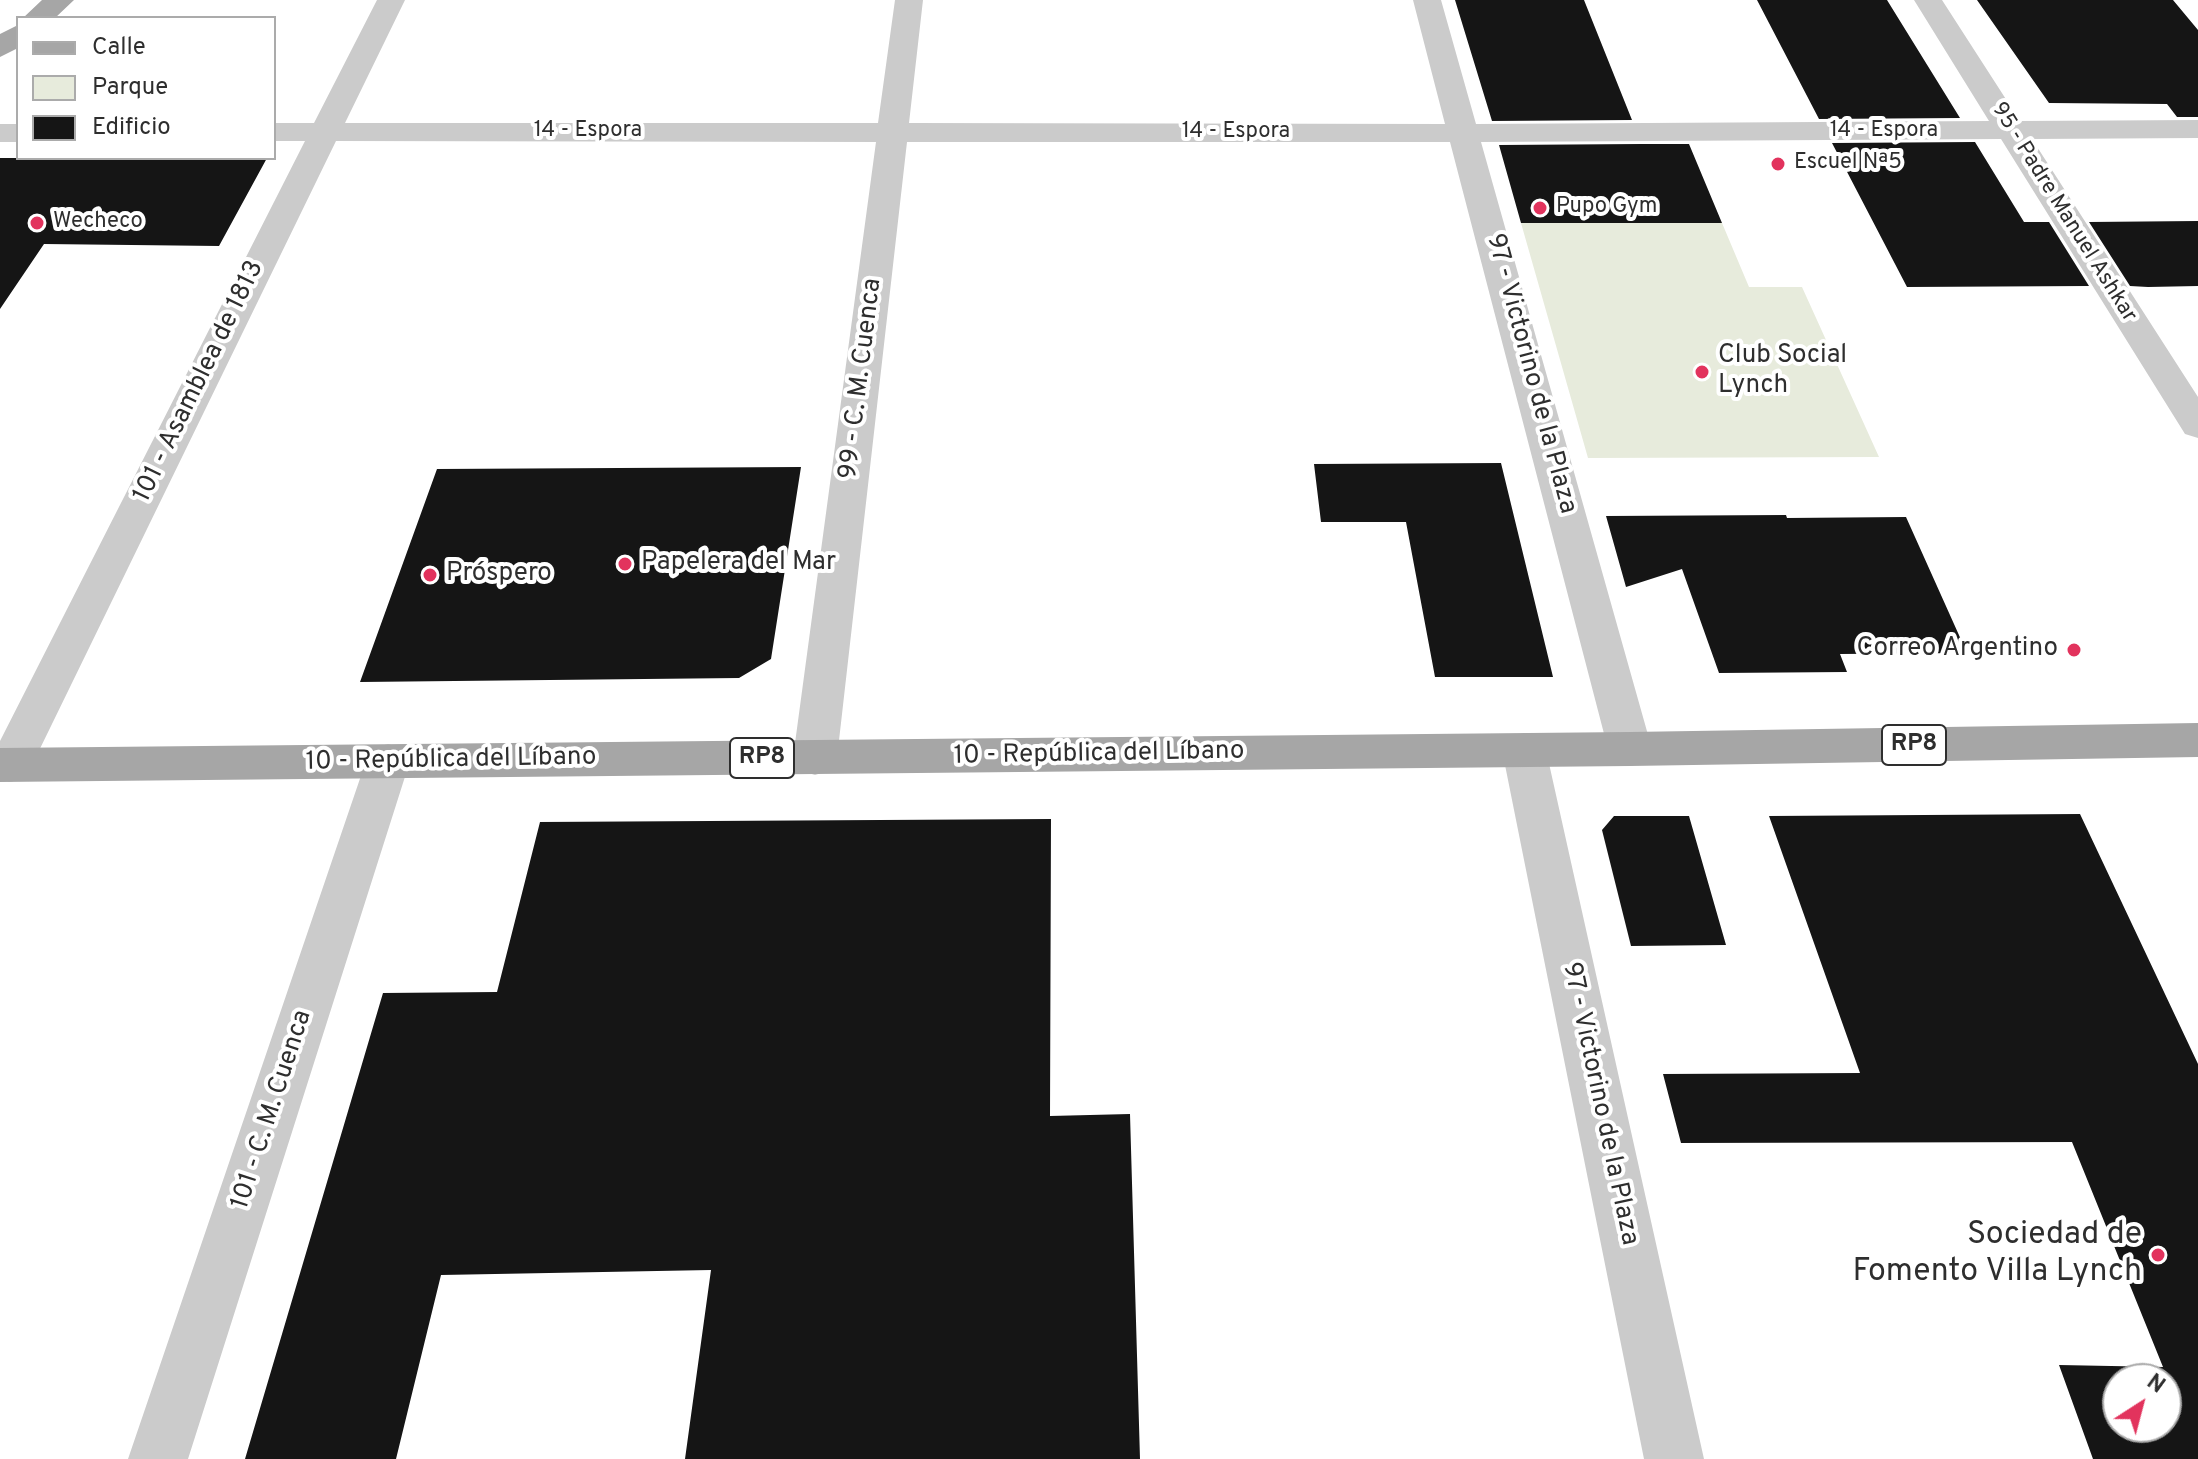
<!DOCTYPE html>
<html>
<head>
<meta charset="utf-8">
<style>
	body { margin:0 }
	#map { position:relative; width:2198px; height:1459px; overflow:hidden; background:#fff; font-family:Overpass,sans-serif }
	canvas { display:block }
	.legend { position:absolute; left:16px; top:16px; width:260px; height:144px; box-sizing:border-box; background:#fff; border:2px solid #ababab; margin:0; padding:10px 14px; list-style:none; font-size:24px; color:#2e2e2e }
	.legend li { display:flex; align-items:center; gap:16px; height:40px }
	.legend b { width:40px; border:2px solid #ababab }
	.north { position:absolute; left:2102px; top:1363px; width:80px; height:80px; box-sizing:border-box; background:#fff; border:2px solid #ababab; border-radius:50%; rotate:36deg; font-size:22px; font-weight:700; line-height:32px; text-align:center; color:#2e2e2e }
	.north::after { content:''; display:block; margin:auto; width:28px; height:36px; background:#e2335d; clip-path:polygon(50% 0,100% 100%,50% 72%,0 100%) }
</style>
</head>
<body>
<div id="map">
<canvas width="2198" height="1459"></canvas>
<ul class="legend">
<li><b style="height:10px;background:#a6a6a6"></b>Calle</li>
<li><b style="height:22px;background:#e7ebdc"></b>Parque</li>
<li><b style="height:22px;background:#151515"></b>Edificio</li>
</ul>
<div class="north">N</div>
</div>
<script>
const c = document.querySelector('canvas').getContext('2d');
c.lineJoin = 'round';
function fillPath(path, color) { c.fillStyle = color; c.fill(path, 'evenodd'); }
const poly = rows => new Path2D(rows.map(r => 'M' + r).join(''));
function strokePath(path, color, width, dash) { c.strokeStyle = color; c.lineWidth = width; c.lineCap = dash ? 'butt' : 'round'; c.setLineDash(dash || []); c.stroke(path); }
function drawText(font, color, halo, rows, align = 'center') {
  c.font = font + ' Overpass,sans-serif'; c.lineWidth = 8; c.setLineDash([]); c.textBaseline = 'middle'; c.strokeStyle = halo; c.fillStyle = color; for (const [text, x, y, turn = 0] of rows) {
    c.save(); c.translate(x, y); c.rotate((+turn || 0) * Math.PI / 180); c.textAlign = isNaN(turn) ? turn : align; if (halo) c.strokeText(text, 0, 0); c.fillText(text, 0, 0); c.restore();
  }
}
const green = poly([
	[1521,223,1722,223,1749,287,1802,287,1879,457,1588,458]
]);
const building = poly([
	[1455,0,1584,0,1632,120,1492,121],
	[1757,0,1887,0,1960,118,1819,119],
	[1977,0,2173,0,2198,30,2198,117,2177,117,2167,104,2049,103],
	[1975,142,2024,222,2049,222,2089,286,1907,287,1832,143],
	[1641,144,1689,144,1722,223,1521,223,1499,145],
	[0,158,267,158,219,246,44,244,0,309],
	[2198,221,2198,286,2148,287,2130,286,2089,222],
	[1501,463,1553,677,1435,677,1406,522,1321,522,1314,464],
	[801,467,771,659,739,678,360,682,437,469],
	[1786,515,1787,518,1906,517,1967,653,1840,654,1847,672,1719,673,1682,569,1626,587,1606,516],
	[2080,814,2198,1064,2198,1459,2093,1459,2059,1365,2163,1367,2072,1142,1681,1143,1663,1074,1860,1073,1769,816],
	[2118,1379,2166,1379,2166,1427,2118,1427],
	[1614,816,1689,816,1726,945,1631,946,1602,830],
	[1051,819,1050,1116,1130,1114,1140,1459,685,1459,711,1270,441,1275,396,1459,245,1459,383,993,497,992,540,822]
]);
const street = poly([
	[377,0,405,0,345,123,878,123,895,0,923,0,909,123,1445,124,1413,0,1441,0,1476,124,1989,121,1914,0,1942,0,2020,121,2198,120,2198,138,2032,139,2198,397,2198,438,2185,434,2001,139,1481,142,1652,749,1646,761,1630,766,1614,761,1608,749,1450,142,907,142,837,758,831,770,815,775,799,770,793,758,876,142,336,141,32,765,26,777,10,782,0,779,0,741,305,141,274,141,274,123,314,123,377,0],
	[0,124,18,124,18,142,0,142,0,124],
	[1524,733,1540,738,1546,750,1704,1459,1644,1459,1502,750,1508,738,1524,733],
	[388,744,404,749,410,761,188,1459,128,1459,366,761,372,749,388,744]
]);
const primary = poly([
	[42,0,74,0,55,18,23,18,42,0],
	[18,25,18,48,0,57,0,34,18,25],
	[2198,723,2198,757,1630,766,0,782,0,748,1630,732,2198,723]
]);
const markers = [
	[1778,164,8,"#e2335d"],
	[1540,208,8,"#e2335d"],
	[37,223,8,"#e2335d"],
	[1702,372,8,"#e2335d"],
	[625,564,8,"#e2335d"],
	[430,575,8,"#e2335d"],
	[2074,650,8,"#e2335d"],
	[2158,1255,8,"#e2335d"]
];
const farStreetnames = [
	["14 - Espora",588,132],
	["14 - Espora",1884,132],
	["14 - Espora",1236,133],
	["95 - Padre Manuel Ashkar",2063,213,58]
];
const farPoinames = [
	["Escuel Nª5",1794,164],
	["Pupo Gym",1556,208],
	["Wecheco",53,223]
];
const shields = [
	[1914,745,64],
	[762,758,64]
];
const shieldNames = [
	["RP8",1914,745],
	["RP8",762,758]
];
const poiNames = [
	["Club Social",1718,357],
	["Lynch",1718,387],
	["Papelera del Mar",641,564],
	["Próspero",446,575],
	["Correo Argentino",2058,650,"right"]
];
const streetNames = [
	["97 - Victorino de la Plaza",1530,374,75],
	["99 - C. M. Cuenca",862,379,-83],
	["101 - Asamblea de 1813",200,382,-64],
	["10 - República del Líbano",1099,755,-1],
	["10 - República del Líbano",451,761,-1],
	["97 - Victorino de la Plaza",1599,1104,78],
	["101 - C. M. Cuenca",273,1110,-72]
];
const nearPoinames = [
	["Sociedad de",2142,1237],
	["Fomento Villa Lynch",2142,1274]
];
fillPath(green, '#e7ebdc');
fillPath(building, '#151515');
fillPath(street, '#cbcbcb');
fillPath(primary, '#a6a6a6');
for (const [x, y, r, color] of markers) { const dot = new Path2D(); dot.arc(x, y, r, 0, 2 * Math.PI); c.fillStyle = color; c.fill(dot); strokePath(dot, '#fff', 3); }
drawText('22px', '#2e2e2e', '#fff', farStreetnames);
drawText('22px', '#2e2e2e', '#fff', farPoinames, 'left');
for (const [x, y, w] of shields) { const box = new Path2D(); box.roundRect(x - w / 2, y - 20, w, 40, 6); c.fillStyle = '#fff'; c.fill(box); strokePath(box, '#2e2e2e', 2); }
drawText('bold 24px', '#2e2e2e', null, shieldNames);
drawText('26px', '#2e2e2e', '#fff', poiNames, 'left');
drawText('26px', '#2e2e2e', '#fff', streetNames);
drawText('32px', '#2e2e2e', '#fff', nearPoinames, 'right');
</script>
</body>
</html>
